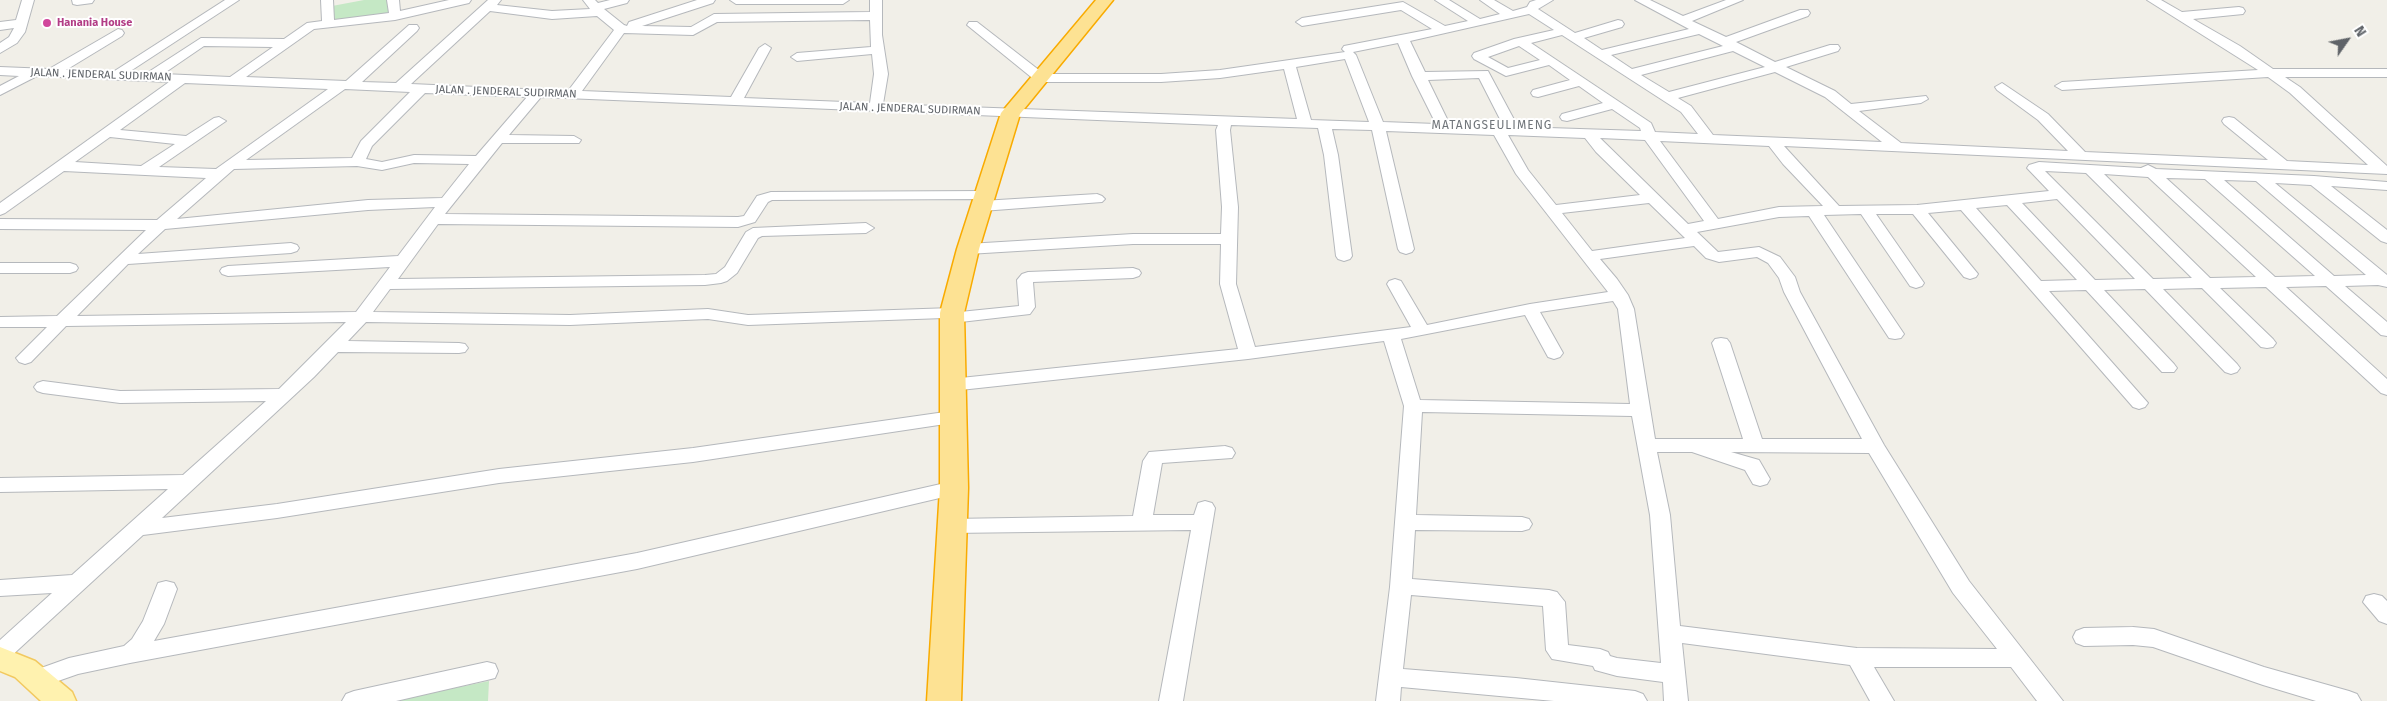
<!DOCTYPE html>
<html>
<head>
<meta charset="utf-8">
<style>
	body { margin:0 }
	#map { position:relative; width:2387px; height:701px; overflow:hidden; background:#f1efe8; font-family:"Fira Sans",sans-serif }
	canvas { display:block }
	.north { position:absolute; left:2322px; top:15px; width:50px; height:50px; -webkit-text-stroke:4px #fff; paint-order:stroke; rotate:57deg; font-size:14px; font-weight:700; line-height:20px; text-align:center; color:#5f6368 }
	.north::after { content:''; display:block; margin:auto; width:18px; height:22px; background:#5f6368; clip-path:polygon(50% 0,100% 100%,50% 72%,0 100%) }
</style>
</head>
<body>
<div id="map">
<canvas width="2387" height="701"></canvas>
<div class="north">N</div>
</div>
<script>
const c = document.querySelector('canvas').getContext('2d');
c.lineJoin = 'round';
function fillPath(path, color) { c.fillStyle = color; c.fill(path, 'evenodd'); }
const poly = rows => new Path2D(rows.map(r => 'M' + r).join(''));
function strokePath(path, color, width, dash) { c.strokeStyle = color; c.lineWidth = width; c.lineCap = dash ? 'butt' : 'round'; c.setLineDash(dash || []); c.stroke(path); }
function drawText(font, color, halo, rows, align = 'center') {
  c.font = font + ' "Fira Sans",sans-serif'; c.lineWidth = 4; c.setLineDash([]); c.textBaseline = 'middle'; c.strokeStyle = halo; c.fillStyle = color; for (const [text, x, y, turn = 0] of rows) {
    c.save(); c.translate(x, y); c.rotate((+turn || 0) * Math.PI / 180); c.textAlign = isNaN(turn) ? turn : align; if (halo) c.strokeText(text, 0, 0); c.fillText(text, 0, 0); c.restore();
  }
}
const green = poly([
	[364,0,389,0,391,14,332,21,332,6],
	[489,681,488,701,390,701]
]);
const minor = poly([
	[22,0,34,0,25,32,17,43,0,53,0,43,9,37,14,28,0,30,0,22,16,20,22,0],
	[72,0,94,0,92,3,77,5,73,4,72,0],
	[225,0,239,0,129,72,147,73,201,38,284,39,307,23,322,21,321,0,333,0,334,20,389,13,387,0,399,0,400,11,449,0,471,0,469,3,395,20,314,29,246,77,346,81,409,25,417,25,419,28,417,31,362,82,396,83,488,0,501,0,497,5,552,11,590,9,583,0,595,0,598,3,610,0,629,0,627,3,604,9,624,25,627,26,629,22,697,0,715,0,713,3,642,26,691,27,714,14,870,12,870,0,882,0,882,35,888,74,883,104,1297,119,1284,69,1220,78,1161,82,1041,82,1036,81,967,25,969,22,977,22,1044,74,1161,74,1220,70,1345,52,1342,49,1344,46,1432,29,1401,10,1302,26,1296,22,1302,18,1403,2,1445,26,1468,21,1435,0,1449,0,1480,19,1500,14,1480,0,1494,0,1513,11,1527,7,1530,2,1536,0,1553,0,1538,9,1575,33,1618,20,1622,21,1624,24,1622,27,1584,38,1602,50,1689,29,1635,0,1650,0,1683,16,1726,0,1743,0,1692,21,1726,37,1800,10,1808,10,1810,13,1808,16,1736,42,1775,62,1830,45,1838,45,1840,48,1838,51,1786,67,1835,91,1851,104,1926,96,1928,99,1921,103,1859,111,1901,143,2068,151,2038,120,1997,90,1995,87,2002,83,2048,114,2085,152,2268,160,2224,124,2222,121,2224,118,2229,117,2234,118,2287,161,2368,165,2290,93,2268,77,2062,90,2055,86,2062,82,2258,70,2147,0,2161,0,2182,12,2239,7,2243,8,2245,11,2243,14,2193,19,2240,46,2273,69,2387,69,2387,77,2285,77,2300,87,2387,166,2387,174,1784,146,1839,206,1917,205,2049,191,2027,168,2029,165,2039,162,2141,168,2148,165,2156,169,2314,176,2387,182,2387,190,2331,186,2387,230,2387,243,2381,241,2311,185,2275,183,2387,275,2387,287,2378,285,2345,286,2387,322,2387,336,2381,335,2326,286,2286,287,2387,379,2387,395,2381,393,2266,287,2220,288,2273,339,2276,343,2273,347,2267,348,2261,347,2202,288,2163,289,2237,364,2240,368,2237,372,2231,374,2225,372,2145,289,2104,290,2174,364,2177,368,2174,372,2162,372,2086,290,2049,291,2148,403,2145,407,2139,409,2133,407,1961,210,1928,213,1978,274,1976,277,1970,279,1964,277,1913,214,1876,214,1924,283,1922,286,1916,288,1910,286,1861,214,1824,215,1904,334,1901,338,1895,339,1889,338,1809,216,1779,217,1697,232,1718,252,1759,247,1780,257,1795,277,1800,292,1884,445,1969,581,2063,701,2037,701,2011,667,1874,667,1894,701,1870,701,1850,665,1682,643,1688,701,1664,701,1663,682,1617,676,1595,670,1593,666,1552,659,1546,650,1543,606,1411,595,1403,669,1516,678,1635,691,1643,694,1647,701,1554,701,1401,687,1400,701,1376,701,1390,587,1404,406,1384,341,1248,359,951,391,945,389,942,385,945,381,951,379,1238,349,1220,284,1221,244,1133,244,968,254,962,252,960,249,962,246,968,244,1133,234,1221,234,1222,207,1216,130,1218,125,541,97,509,135,574,136,581,140,579,143,502,143,445,214,738,217,744,216,757,196,771,192,985,191,992,195,985,199,772,200,768,202,755,222,738,227,438,224,398,279,705,275,716,274,725,267,746,232,753,228,866,223,874,228,866,233,762,236,758,238,737,273,727,281,721,283,705,285,390,289,373,312,570,315,708,309,748,315,952,308,960,312,1019,306,1017,280,1022,274,1028,272,1133,268,1139,270,1141,273,1139,276,1133,278,1033,282,1035,307,1030,314,952,323,946,322,944,318,748,325,708,319,570,325,366,322,348,341,459,343,465,344,468,348,465,352,459,353,338,352,314,377,162,518,277,504,499,469,693,448,952,411,959,413,961,417,959,421,952,423,693,462,499,483,277,518,143,535,8,659,0,662,0,640,52,593,0,596,0,580,72,575,168,489,0,492,0,478,183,475,266,401,120,403,43,393,37,391,34,387,37,383,43,381,120,391,279,389,346,322,66,326,31,362,25,364,19,362,16,358,47,327,0,327,0,317,57,316,146,230,0,229,0,219,157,220,206,178,64,171,5,213,0,215,0,203,169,82,37,76,0,95,0,86,19,76,0,75,0,67,49,69,118,29,122,30,124,33,122,36,66,70,113,72,225,0],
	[490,11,552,19,597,16,614,30,568,91,411,84,490,11],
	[1529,14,1554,30,1514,39,1474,53,1472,56,1474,59,1506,76,1549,65,1570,80,1533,90,1531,93,1533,96,1538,97,1579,86,1603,103,1562,114,1560,117,1562,120,1567,121,1612,109,1640,128,1641,131,1518,127,1488,71,1425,72,1410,41,1529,14],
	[870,20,871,47,797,53,791,57,797,61,872,54,874,74,870,103,744,98,771,48,765,44,759,48,731,97,582,91,624,33,693,35,717,22,870,20],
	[1699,34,1723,46,1632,69,1611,55,1699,34],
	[1562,35,1681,112,1698,134,1655,132,1651,123,1531,43,1562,35],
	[1398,43,1412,76,1436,124,1383,122,1356,55,1353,52,1398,43],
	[204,46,273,47,230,77,163,74,204,46],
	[1519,46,1540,60,1508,68,1488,57,1519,46],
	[1733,51,1765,67,1669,92,1641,75,1733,51],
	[1345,59,1369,122,1311,120,1296,67,1345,59],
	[1775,72,1825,97,1882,142,1713,135,1691,106,1678,98,1775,72],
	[1479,78,1504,127,1450,125,1428,80,1479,78],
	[185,83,328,89,216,169,159,167,226,121,219,117,214,118,186,136,120,130,185,83],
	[345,89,410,92,361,141,352,158,246,160,345,89],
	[425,93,527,97,476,156,414,155,382,162,366,159,372,146,425,93],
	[1231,125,1318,128,1324,155,1336,256,1338,259,1344,261,1350,259,1352,256,1338,155,1332,129,1372,130,1398,249,1400,252,1406,254,1412,252,1414,249,1386,131,1494,135,1516,174,1608,292,1530,304,1427,325,1401,281,1395,279,1389,281,1387,284,1411,327,1255,347,1236,284,1238,207,1230,130,1231,125],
	[1508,135,1585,138,1596,152,1640,195,1556,205,1528,170,1508,135],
	[110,137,175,144,141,166,75,162,110,137],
	[1600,138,1645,140,1704,221,1688,224,1600,138],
	[1660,141,1769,146,1783,164,1823,206,1779,207,1718,219,1660,141],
	[414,163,469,164,442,198,368,200,177,219,234,169,357,166,382,170,414,163],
	[2045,171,2086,173,2192,278,2153,279,2045,171],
	[2104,174,2148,177,2256,277,2210,278,2104,174],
	[2166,178,2205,179,2315,276,2275,277,2166,178],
	[2224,180,2256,181,2366,275,2334,276,2224,180],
	[2057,199,2135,279,2095,280,2022,203,2057,199],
	[1649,203,1685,238,1592,251,1562,213,1649,203],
	[2007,205,2077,280,2041,281,1976,208,2007,205],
	[435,207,398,256,228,266,222,268,220,271,222,274,228,276,390,267,356,312,77,316,128,264,291,253,297,251,299,248,297,245,291,243,138,254,165,229,368,210,435,207],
	[1694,246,1706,258,1719,262,1757,257,1768,263,1779,278,1784,292,1862,439,1762,439,1730,343,1727,339,1721,338,1715,339,1712,343,1743,439,1655,439,1634,309,1628,295,1617,279,1600,259,1694,246],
	[1613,301,1618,309,1630,404,1420,400,1401,339,1525,315,1548,357,1554,359,1560,357,1563,353,1540,312,1613,301],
	[1422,412,1632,416,1650,515,1661,663,1617,658,1610,656,1608,652,1600,649,1568,645,1565,602,1557,592,1549,590,1412,579,1415,530,1522,531,1529,529,1532,524,1529,519,1522,517,1416,515,1422,412],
	[1657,452,1692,452,1745,470,1753,484,1760,486,1767,484,1770,479,1759,460,1731,452,1869,453,1953,593,1997,649,1857,648,1680,626,1670,515,1657,452],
	[730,0,849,0,843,4,736,4,730,0],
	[1097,194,1102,196,1105,199,1102,202,982,211,974,206,982,201,1097,194],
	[0,263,70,263,76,265,78,268,76,271,70,273,0,273,0,263],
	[1225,446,1232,448,1235,453,1232,458,1162,463,1153,515,1194,515,1198,503,1205,501,1212,503,1215,508,1183,701,1159,701,1191,530,951,533,944,531,941,526,944,521,951,519,1133,516,1143,461,1149,452,1225,446],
	[954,481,961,483,964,488,961,493,637,569,130,663,78,674,38,688,30,686,27,679,30,672,69,658,124,646,132,639,143,621,158,583,166,581,174,583,177,589,164,624,154,641,637,553,954,481],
	[2374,594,2382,596,2387,601,2387,624,2379,621,2363,602,2366,596,2374,594],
	[2133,627,2154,629,2264,667,2349,691,2357,694,2361,701,2316,701,2263,685,2153,647,2133,645,2084,646,2076,643,2073,637,2076,631,2084,628,2133,627],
	[487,662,495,664,498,671,495,678,487,680,396,701,342,701,346,694,354,691,487,662]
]);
const major = poly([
	[0,647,35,661,72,692,76,701,41,701,15,677,0,671,0,647]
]);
const highway = poly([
	[1096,0,1113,0,1020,114,979,249,964,313,968,488,961,701,927,701,940,488,940,313,957,249,1001,113,1096,0]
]);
const markers = [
	[47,23,5,"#d1479c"]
];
const farHotelnames = [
	["Hanania House",57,23]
];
const farStreetnames = [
	["JALAN . JENDERAL SUDIRMAN",101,75,2],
	["JALAN . JENDERAL SUDIRMAN",506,92,2],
	["JALAN . JENDERAL SUDIRMAN",910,109,2]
];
const farQuarternames = [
	["MATANGSEULIMENG",1492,126]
];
fillPath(green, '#c5e8c5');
strokePath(minor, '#b5b8bc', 2);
strokePath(major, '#f2c960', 3);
strokePath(highway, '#f9ab00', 3);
fillPath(minor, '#fff');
fillPath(major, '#fff2af');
fillPath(highway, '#fde293');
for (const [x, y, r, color] of markers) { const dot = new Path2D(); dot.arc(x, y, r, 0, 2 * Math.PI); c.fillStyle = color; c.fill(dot); strokePath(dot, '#fff', 2); }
drawText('bold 11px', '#b23c85', '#fff', farHotelnames, 'left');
drawText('11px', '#5f6368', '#fff', farStreetnames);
c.letterSpacing = '1px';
drawText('12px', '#70757a', '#fff', farQuarternames);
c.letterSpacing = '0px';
</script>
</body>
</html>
